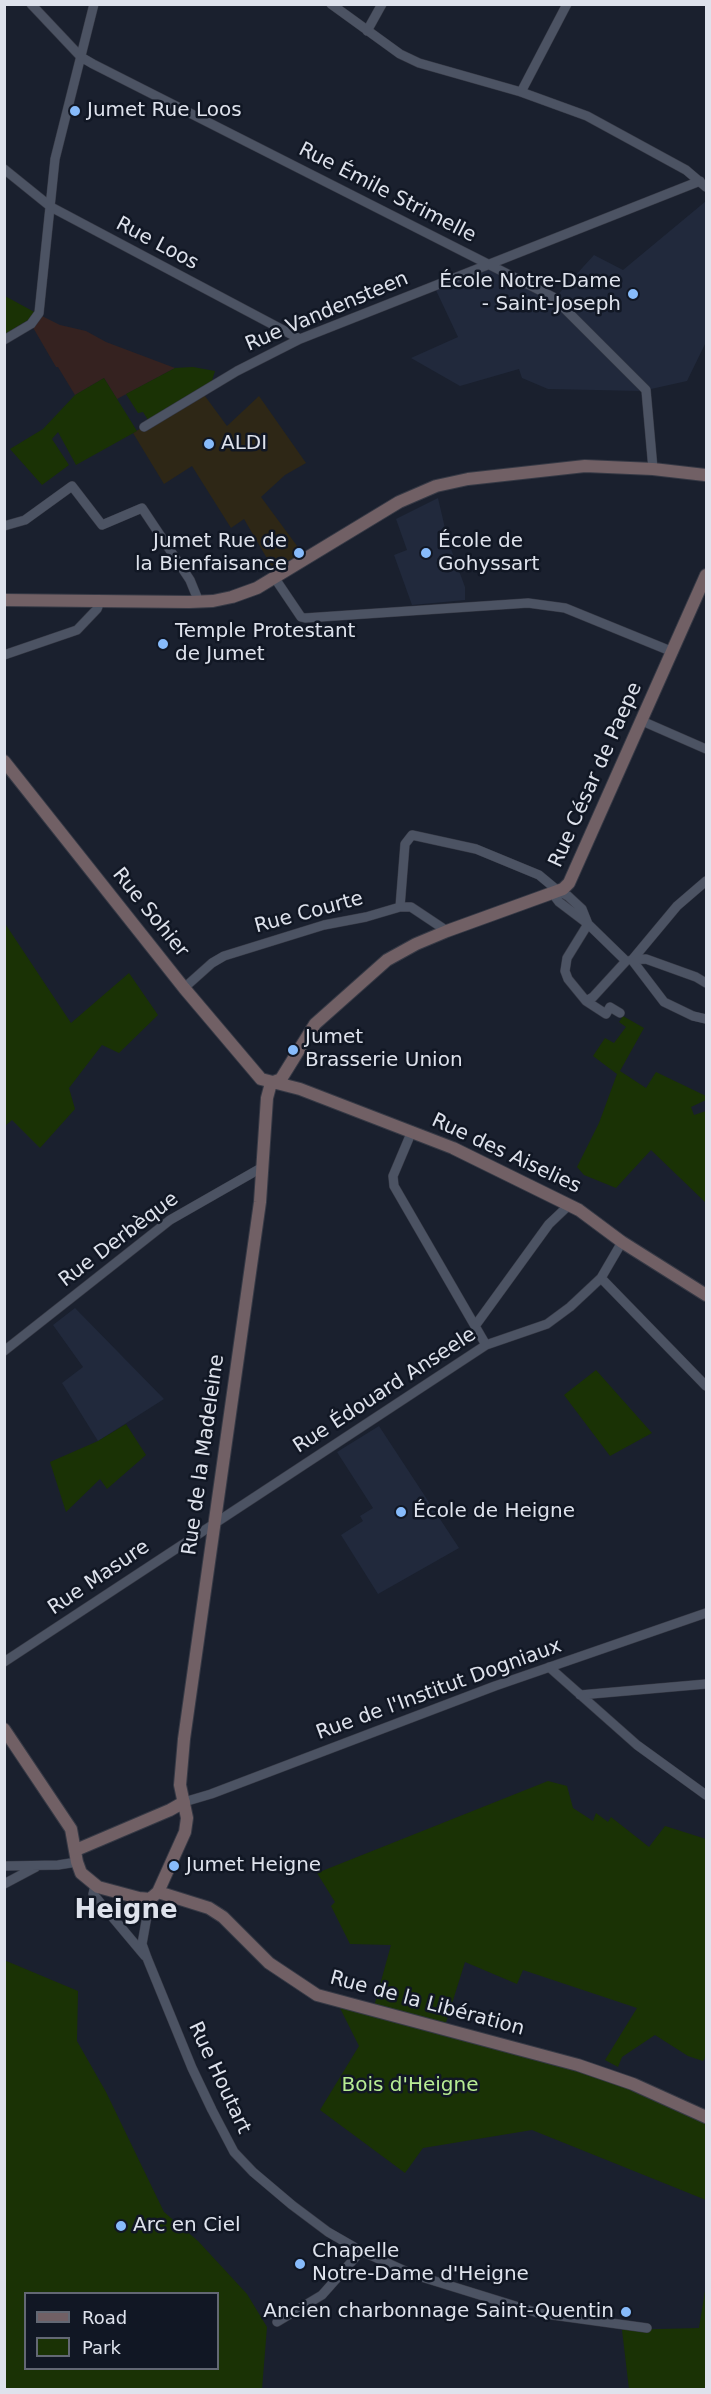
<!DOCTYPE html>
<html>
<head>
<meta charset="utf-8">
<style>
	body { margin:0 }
	#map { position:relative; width:711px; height:2394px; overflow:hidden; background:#1a202e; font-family:"DejaVu Sans",sans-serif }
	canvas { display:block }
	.frame { position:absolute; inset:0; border:6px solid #dee2ec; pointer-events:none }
	.legend { position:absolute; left:24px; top:2292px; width:195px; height:78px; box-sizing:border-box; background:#111724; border:2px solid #636874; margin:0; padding:8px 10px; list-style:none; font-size:18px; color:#dee2ec }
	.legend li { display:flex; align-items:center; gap:12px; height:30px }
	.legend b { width:30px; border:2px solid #636874 }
</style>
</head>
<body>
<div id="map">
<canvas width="711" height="2394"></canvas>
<div class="frame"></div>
<ul class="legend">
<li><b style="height:8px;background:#716065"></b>Road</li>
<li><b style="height:16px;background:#1a3205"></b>Park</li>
</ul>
</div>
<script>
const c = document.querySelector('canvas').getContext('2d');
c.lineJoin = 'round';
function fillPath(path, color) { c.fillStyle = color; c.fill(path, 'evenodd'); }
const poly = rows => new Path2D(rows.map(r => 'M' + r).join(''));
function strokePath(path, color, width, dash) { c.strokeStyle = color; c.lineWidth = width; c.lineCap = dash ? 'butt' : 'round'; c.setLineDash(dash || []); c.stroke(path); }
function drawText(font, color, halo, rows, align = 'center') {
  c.font = font + ' "DejaVu Sans",sans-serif'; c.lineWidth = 5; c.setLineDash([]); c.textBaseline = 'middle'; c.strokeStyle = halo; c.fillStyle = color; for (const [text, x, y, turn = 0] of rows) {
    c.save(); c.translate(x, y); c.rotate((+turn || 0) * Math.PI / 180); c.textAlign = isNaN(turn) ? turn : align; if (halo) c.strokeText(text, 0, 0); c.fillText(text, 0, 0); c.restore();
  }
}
const commercial = poly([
	[202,392,227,426,259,396,306,463,285,475,261,497,303,554,272,567,244,519,231,528,192,466,164,484,133,433]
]);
const industrial = poly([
	[38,314,60,325,86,331,106,342,175,368,117,399,104,378,75,395,58,367,56,367,31,324]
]);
const built = poly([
	[706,201,706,342,687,381,642,391,548,389,522,378,519,369,460,386,411,358,458,337,434,286,490,264,552,301,594,255,623,270],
	[438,498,448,541,465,587,465,600,412,605,394,555,407,550,396,519],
	[75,1308,164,1399,98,1441,62,1383,83,1367,53,1325],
	[379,1426,459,1548,378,1594,341,1535,363,1521,360,1516,373,1508,337,1452]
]);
const green = poly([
	[5,296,38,314,5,334],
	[193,367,215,371,210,387,150,423,143,412,138,413,126,394,175,368],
	[104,378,137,431,76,465,58,432,52,439,69,465,42,485,10,449,43,429,75,395],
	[4,922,71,1023,129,973,158,1015,119,1053,102,1045,69,1088,75,1109,40,1148,12,1120,5,1126],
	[623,1016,644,1028,620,1071,646,1088,656,1072,706,1096,706,1100,691,1107,694,1115,706,1111,706,1203,651,1150,616,1188,584,1175,577,1167,599,1123,617,1074,593,1056,605,1038,614,1043,626,1027,619,1022],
	[596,1370,652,1433,610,1456,564,1395],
	[126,1424,146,1455,107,1489,100,1479,66,1512,50,1462,98,1441],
	[548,1781,567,1786,573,1808,593,1821,596,1813,608,1822,611,1817,649,1847,665,1826,706,1839,706,2056,703,2061,688,2056,655,2035,622,2057,618,2067,605,2060,637,2008,523,1970,517,1984,465,1962,444,2029,578,2065,706,2117,706,2200,532,2130,423,2148,405,2173,320,2110,359,2046,336,2000,373,2010,391,1945,350,1944,331,1906,335,1902,317,1873],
	[4,1960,78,1991,77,2041,106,2092,164,2212,198,2241,247,2294,267,2327,262,2389,5,2389],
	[26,2294,218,2294,218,2368,26,2368],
	[706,2285,706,2389,629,2389,622,2330,699,2328]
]);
const street = poly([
	[31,4,81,57,93,64,553,297,646,390,653,469],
	[331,4,400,54,419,63,521,92,587,116,686,170,706,187],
	[367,31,382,4],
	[521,92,567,4],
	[4,169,51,207,300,339],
	[4,340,31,324,39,313,55,159,94,4],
	[144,427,237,371,300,339,700,181],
	[4,526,25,520,72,486,102,525,142,508,190,580,199,602],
	[274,577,301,617,305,618,528,603,565,608,673,652],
	[4,655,77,630,97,609,100,602],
	[642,721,706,749],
	[706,881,677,906,632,960,664,1002,693,1016,706,1019],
	[557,890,556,898,559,902,588,924,626,961],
	[400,907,405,844,412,835,476,849,539,875,557,890,568,896,582,909,588,924],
	[588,924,567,958,565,971,568,979,586,1001,606,1014,610,1007,620,1013],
	[631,960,646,959,696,977,706,983],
	[184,988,212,963,224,956,324,925,366,917,400,907,411,907,447,931],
	[586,1001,593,997,626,961],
	[412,1131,393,1176,394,1186,486,1345],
	[601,1278,706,1386],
	[475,1326,549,1224,569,1205],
	[4,1351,170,1220,261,1168],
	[4,1662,486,1345,547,1324,570,1307,601,1278,622,1242],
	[549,1667,637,1745,706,1795],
	[580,1695,706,1684],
	[184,1802,211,1794,495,1686,706,1613],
	[4,1866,58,1865,77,1862],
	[4,1884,36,1867],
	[95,1885,93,1894,145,1956],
	[150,1899,142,1944,147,1958,192,2068,212,2110,234,2152,253,2172,292,2205,328,2232,361,2251,412,2274,538,2313,647,2328],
	[277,2322,322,2295,361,2251]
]);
const secondary = poly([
	[4,600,189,602,213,601,232,597,257,588,399,502,436,486,468,479,585,466,653,469,705,475],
	[4,761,184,988,261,1079,300,1089,453,1148,579,1210,622,1242,706,1295],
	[271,1083,281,1079,315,1024,387,960,416,944,447,931,563,889,569,883,706,575],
	[4,1729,71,1829,77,1862,81,1873,98,1887,139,1898,150,1899,158,1892,185,1832,187,1818,180,1785,184,1739,260,1202,267,1098,271,1083],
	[76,1850,170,1810,184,1802],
	[158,1892,209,1908,223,1917,269,1963,317,1995,578,2065,633,2084,706,2117]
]);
const markers = [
	[75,111,6,"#87bbfb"],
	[633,294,6,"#87bbfb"],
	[209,444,6,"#87bbfb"],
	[299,553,6,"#87bbfb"],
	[426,553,6,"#87bbfb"],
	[163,644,6,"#87bbfb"],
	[293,1050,6,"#87bbfb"],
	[401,1512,6,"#87bbfb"],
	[174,1866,6,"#87bbfb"],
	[121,2226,6,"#87bbfb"],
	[300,2264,6,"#87bbfb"],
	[626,2312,6,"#87bbfb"]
];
const poiNames = [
	["Jumet Rue Loos",87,111],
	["École Notre-Dame",621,282,"right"],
	["- Saint-Joseph",621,305,"right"],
	["ALDI",221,444],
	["Jumet Rue de",287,542,"right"],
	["la Bienfaisance",287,565,"right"],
	["École de",438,542],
	["Gohyssart",438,565],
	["Temple Protestant",175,632],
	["de Jumet",175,655],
	["Jumet",305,1038],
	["Brasserie Union",305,1061],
	["École de Heigne",413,1512],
	["Jumet Heigne",186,1866],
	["Arc en Ciel",133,2226],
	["Chapelle",312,2252],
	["Notre-Dame d'Heigne",312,2275],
	["Ancien charbonnage Saint-Quentin",614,2312,"right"]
];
const streetNames = [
	["Rue Émile Strimelle",387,193,27],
	["Rue Loos",157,244,28],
	["Rue Vandensteen",327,312,-23],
	["Rue César de Paepe",596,775,-66],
	["Rue Sohier",150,913,51],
	["Rue Courte",309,913,-15],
	["Rue des Aiselies",506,1154,25],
	["Rue Derbèque",119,1240,-37],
	["Rue Édouard Anseele",385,1391,-33],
	["Rue de la Madeleine",204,1455,-82],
	["Rue Masure",99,1578,-34],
	["Rue de l'Institut Dogniaux",439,1690,-20],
	["Rue de la Libération",427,2004,15],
	["Rue Houtart",219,2078,65]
];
const parkNames = [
	["Bois d'Heigne",410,2086]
];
const districtNames = [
	["Heigne",126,1911]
];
fillPath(commercial, '#2e2716');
fillPath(industrial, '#352220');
fillPath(built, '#21293c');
fillPath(green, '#1a3205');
strokePath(street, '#363945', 10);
strokePath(secondary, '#363945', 14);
strokePath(street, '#4c5363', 9);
strokePath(secondary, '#716065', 12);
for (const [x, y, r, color] of markers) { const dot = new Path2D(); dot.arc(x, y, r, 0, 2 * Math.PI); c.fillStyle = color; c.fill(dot); strokePath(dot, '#111724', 2); }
drawText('20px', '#dee2ec', '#111724', poiNames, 'left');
drawText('20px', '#dee2ec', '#111724', streetNames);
drawText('20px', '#b7ec94', '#111724', parkNames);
drawText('bold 26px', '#dee2ec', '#111724', districtNames);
</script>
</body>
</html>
